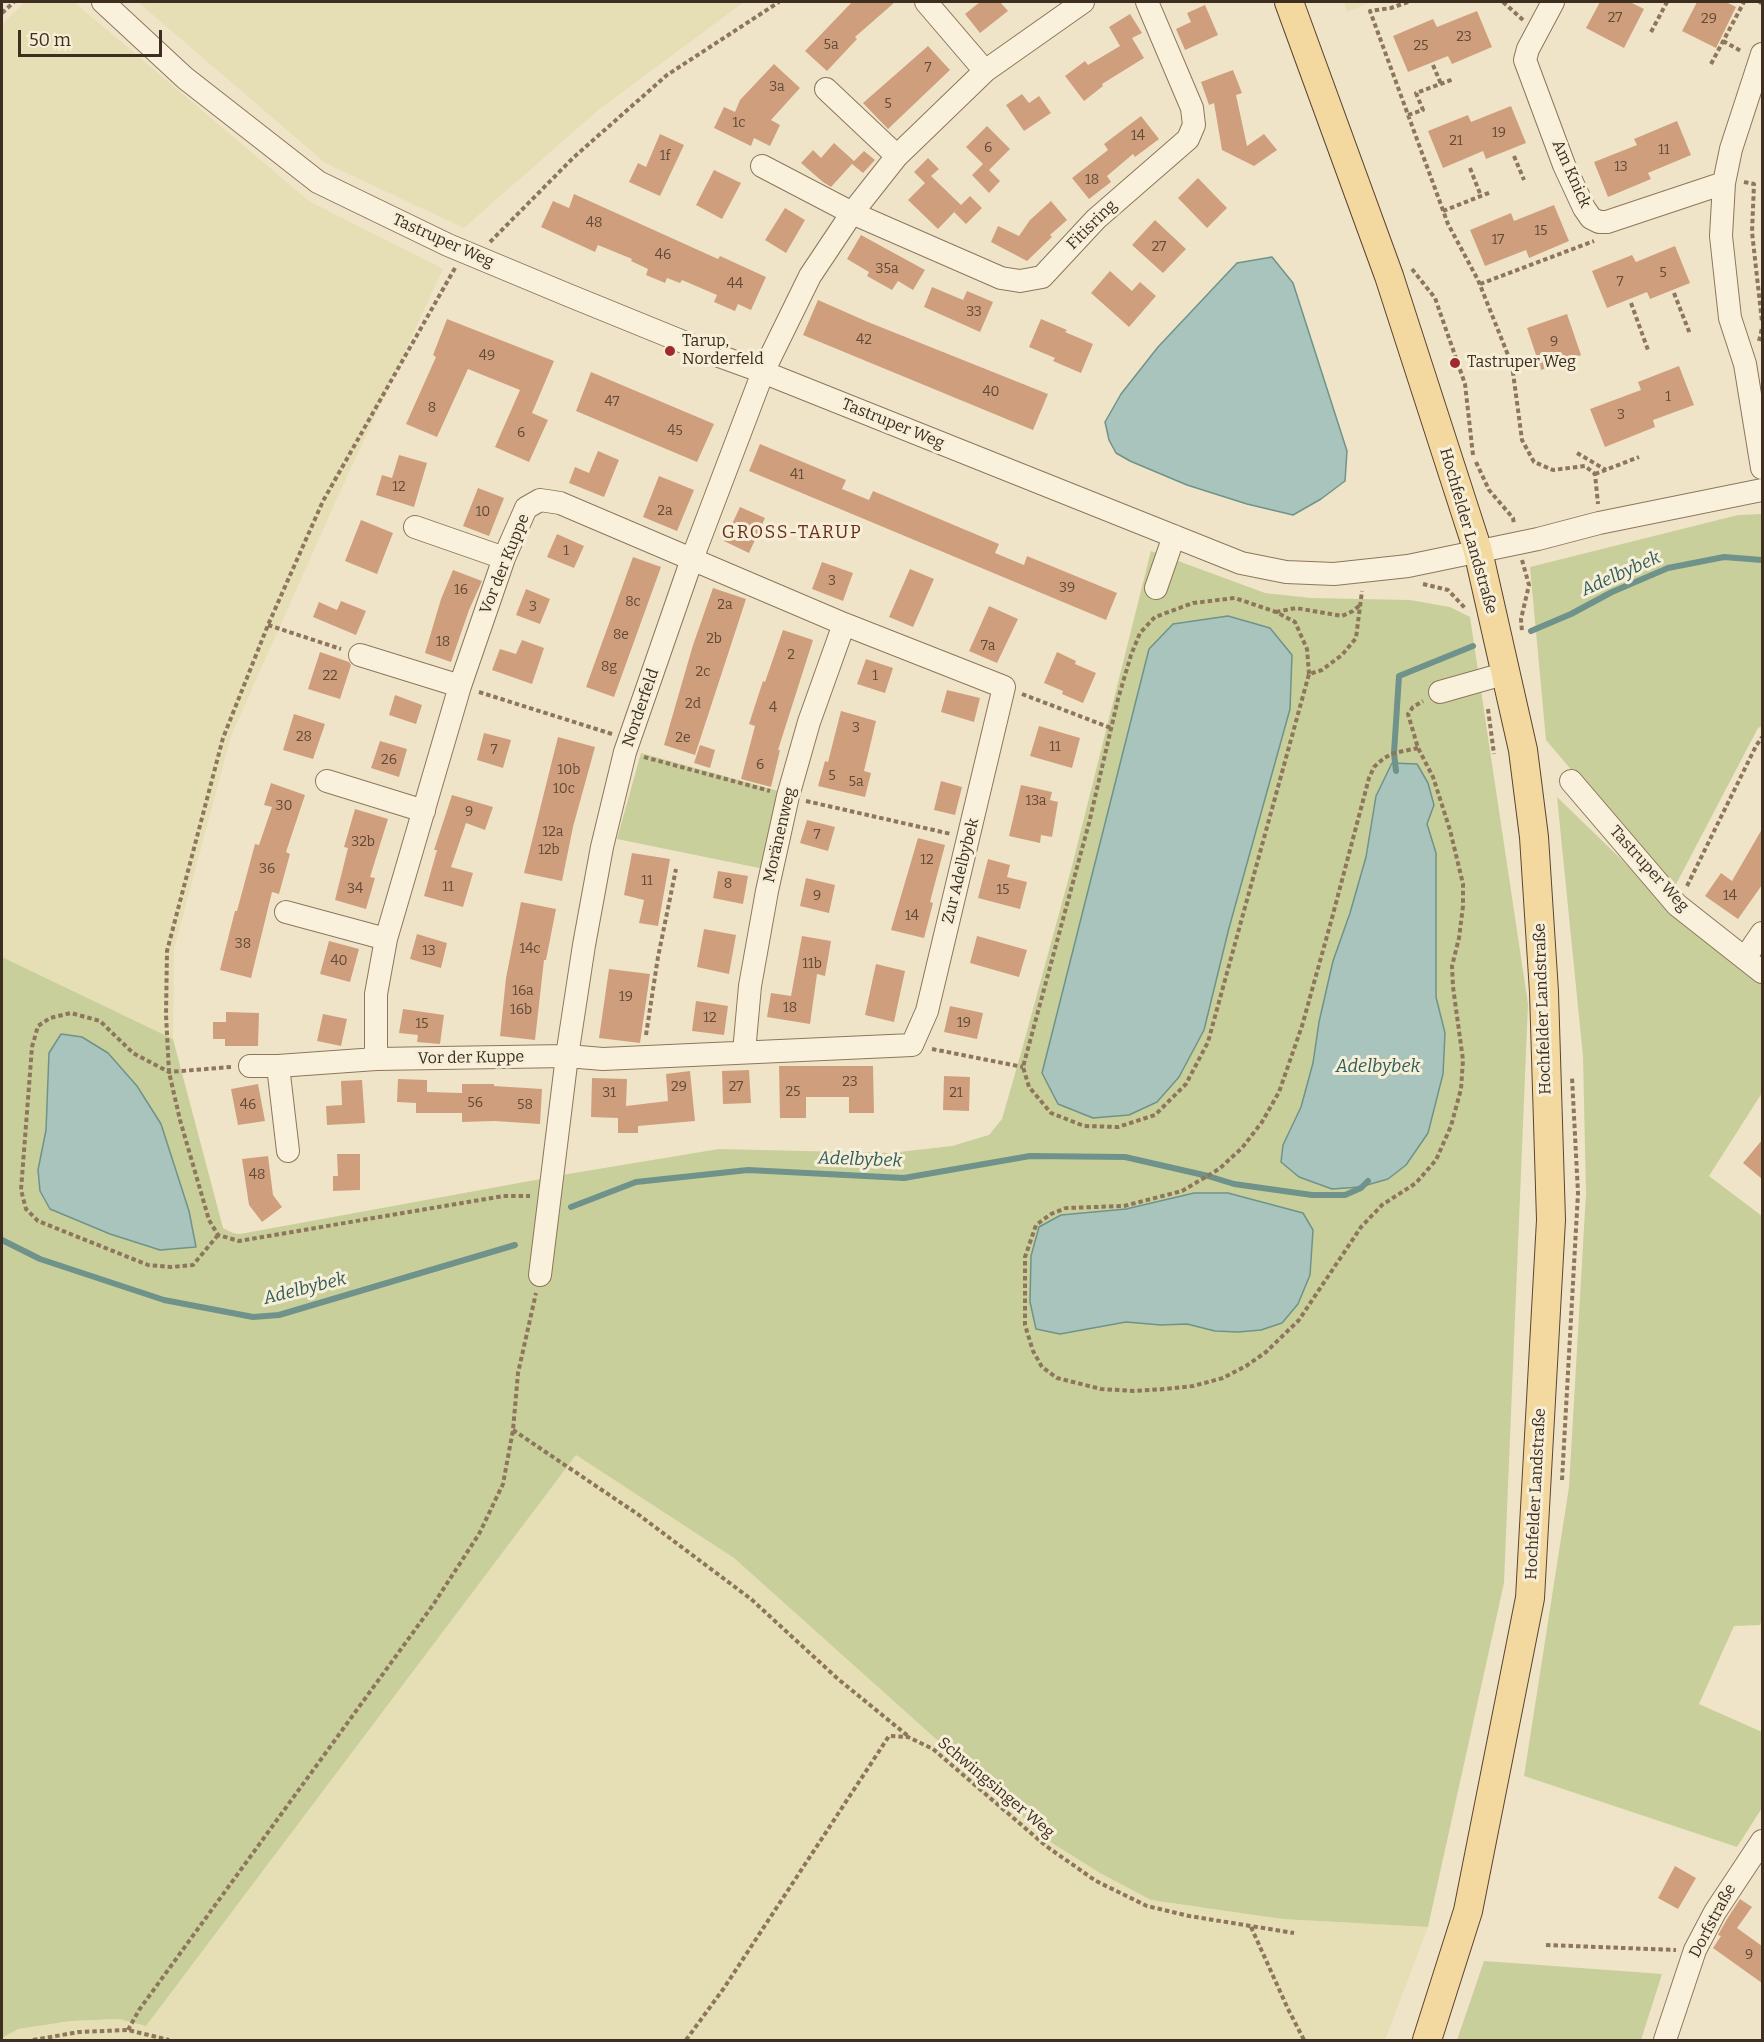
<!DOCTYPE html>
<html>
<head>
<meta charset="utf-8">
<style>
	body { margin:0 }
	#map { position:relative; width:1764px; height:2042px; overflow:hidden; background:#f0e4c8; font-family:Bitter,serif }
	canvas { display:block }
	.frame { position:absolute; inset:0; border:3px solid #3d2e20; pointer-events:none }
	.scale { position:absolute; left:18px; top:30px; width:144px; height:27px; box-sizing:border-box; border:3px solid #3d2e20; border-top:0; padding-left:8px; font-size:18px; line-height:21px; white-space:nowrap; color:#3d2e20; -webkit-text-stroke:4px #f7eed8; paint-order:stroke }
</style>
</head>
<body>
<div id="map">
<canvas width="1764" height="2042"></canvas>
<div class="frame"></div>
<div class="scale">50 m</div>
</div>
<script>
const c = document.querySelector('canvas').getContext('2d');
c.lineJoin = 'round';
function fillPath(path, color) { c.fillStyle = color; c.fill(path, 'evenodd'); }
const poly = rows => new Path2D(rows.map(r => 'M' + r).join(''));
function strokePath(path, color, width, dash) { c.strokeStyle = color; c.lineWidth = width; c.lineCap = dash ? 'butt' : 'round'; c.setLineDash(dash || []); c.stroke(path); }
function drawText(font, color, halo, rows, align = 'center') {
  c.font = font + ' Bitter,serif'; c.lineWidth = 6; c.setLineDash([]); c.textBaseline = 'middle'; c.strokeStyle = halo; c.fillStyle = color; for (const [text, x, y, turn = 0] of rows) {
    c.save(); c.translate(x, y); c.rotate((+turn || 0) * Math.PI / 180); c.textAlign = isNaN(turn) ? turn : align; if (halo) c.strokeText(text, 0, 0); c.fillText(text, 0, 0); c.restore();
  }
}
const farmland = poly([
	[25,2,74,2,309,201,443,269,334,505,231,736,174,949,173,1039,2,957,2,24],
	[138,2,744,2,597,111,464,228,325,163],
	[1344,2,1372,2,1347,12],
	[576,1455,734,1558,1052,1843,1100,1873,1151,1900,1282,1919,1428,1927,1385,2040,2,2040,2,2038,18,2029,71,2021,119,2019,146,2026]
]);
const green = poly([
	[1762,514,1762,726,1758,728,1673,890,1546,740,1530,567,1738,515],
	[1151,551,1265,593,1311,598,1410,600,1450,607,1470,617,1528,1004,1504,1583,1428,1927,1282,1919,1151,1900,1100,1873,1052,1843,734,1558,576,1455,146,2026,119,2019,71,2021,18,2029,2,2038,2,957,173,1039,223,1228,233,1233,240,1234,568,1174,719,1149,890,1153,952,1146,989,1135,1002,1119,1021,1053,1072,866],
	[641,753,782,792,764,869,617,839],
	[1557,797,1682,918,1762,982,1762,1093,1709,1176,1762,1216,1762,1619,1760,1625,1734,1626,1699,1704,1762,1732,1762,1808,1737,1847,1524,1776,1569,1487,1586,1193,1583,1057],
	[1484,1961,1513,1963,1662,1974,1641,2040,1457,2040]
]);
const water = poly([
	[1272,257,1293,283,1347,451,1345,481,1321,499,1293,515,1247,504,1187,485,1130,461,1116,453,1109,440,1105,422,1121,394,1158,347,1237,263,1272,257],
	[1228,616,1270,628,1292,655,1290,709,1229,928,1204,1030,1179,1077,1157,1102,1129,1115,1093,1118,1058,1104,1042,1073,1149,649,1173,624,1228,616],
	[1392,763,1417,764,1428,783,1434,805,1427,824,1436,853,1436,997,1445,1033,1443,1074,1428,1133,1406,1165,1388,1179,1360,1187,1332,1189,1299,1177,1281,1162,1283,1145,1301,1107,1313,1063,1319,1022,1333,961,1350,913,1366,857,1376,796,1392,763],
	[61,1034,82,1037,108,1053,137,1086,161,1124,189,1211,196,1247,160,1250,110,1234,50,1209,40,1191,38,1170,46,1130,49,1053,61,1034],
	[1194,1193,1228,1193,1303,1213,1313,1230,1310,1275,1298,1304,1282,1323,1261,1330,1238,1332,1215,1331,1187,1324,1161,1325,1126,1322,1060,1334,1036,1329,1030,1302,1031,1256,1039,1227,1061,1215,1126,1209,1194,1193]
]);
const stream = poly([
	[1531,631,1571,614,1612,592,1668,568,1724,557,1762,560],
	[1396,771,1394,753,1399,676,1473,646],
	[571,1207,636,1182,748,1170,904,1178,1030,1156,1125,1157,1208,1176,1234,1184,1312,1195,1345,1195,1361,1188,1368,1181],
	[2,1240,40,1259,164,1300,253,1317,279,1315,515,1245]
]);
const building = poly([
	[852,2,895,2,855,37,857,39,827,71,805,51],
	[980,2,1000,2,1008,11,980,33,965,14],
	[1600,2,1630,2,1644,9,1624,48,1586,28],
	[1697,2,1726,2,1736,7,1716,48,1682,31],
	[1205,5,1218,35,1185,50,1176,29,1191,22,1187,13],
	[1477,11,1492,47,1452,64,1448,56,1408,72,1393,36,1433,19,1437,27],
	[1130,14,1142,33,1132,38,1144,58,1102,84,1103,86,1084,101,1065,76,1085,61,1088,65,1120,46,1109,27],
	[928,46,950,70,888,129,863,103],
	[774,64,800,88,771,120,780,125,770,146,754,138,751,146,714,128,724,107,735,112,740,100],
	[1233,70,1242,93,1236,95,1247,146,1264,134,1277,150,1254,166,1222,150,1214,103,1209,105,1201,82],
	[1022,94,1029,103,1039,96,1051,113,1024,131,1006,105],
	[1511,106,1526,143,1486,159,1483,151,1443,168,1428,131,1468,115,1471,122],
	[1141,116,1159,139,1135,157,1133,154,1107,176,1111,182,1089,199,1072,178,1108,150,1104,144],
	[1677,121,1691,155,1648,173,1651,179,1608,197,1594,162,1637,145,1634,139],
	[987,126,1010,149,989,170,983,164,1000,181,989,193,972,175,983,164,966,147],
	[660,134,684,145,660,196,629,182,638,163,646,167],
	[834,143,854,161,864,151,875,160,863,173,852,164,831,187,823,182,801,163,813,150,821,158],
	[928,158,939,169,931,176,961,205,938,229,908,200,925,183,914,172],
	[714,170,741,183,722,219,696,205],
	[1198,178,1227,208,1207,228,1178,198],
	[574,194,718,259,720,256,766,277,751,310,738,304,735,311,714,302,717,295,682,280,680,283,667,278,665,283,646,275,648,269,631,261,632,259,598,245,595,252,541,227,553,201,569,208],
	[970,196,982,208,966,224,954,212],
	[1051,201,1067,220,1050,235,1052,237,1027,261,991,242,998,226,1019,236,1030,220],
	[1554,205,1569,241,1529,258,1526,250,1485,266,1470,230,1511,213,1514,221],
	[785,208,805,220,786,253,765,240],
	[1155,220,1186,249,1163,273,1132,245],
	[861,235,925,270,913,290,898,281,892,290,867,276,869,272,847,259],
	[1675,246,1690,283,1650,299,1647,292,1607,308,1592,271,1632,255,1636,262],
	[1110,271,1132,291,1140,282,1156,296,1129,327,1091,293],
	[932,287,963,300,967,291,993,302,980,332,924,307],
	[818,300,868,322,1048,394,1033,430,803,335],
	[1567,314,1581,355,1541,370,1527,328],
	[447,319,554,361,532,413,548,420,529,462,495,447,520,390,468,369,437,437,406,424,436,357,433,355],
	[1041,319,1067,330,1065,332,1093,344,1081,373,1053,361,1055,358,1029,347],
	[1679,366,1694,405,1653,420,1655,427,1605,447,1590,409,1641,390,1638,382],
	[591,372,714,424,697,462,576,411],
	[760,444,846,480,842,489,869,500,873,491,999,544,995,553,1024,565,1027,556,1117,593,1106,620,749,471],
	[598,451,619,460,604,497,569,483,575,467,589,473],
	[399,455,427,463,414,507,376,495,382,475,392,478],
	[659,476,694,490,677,531,643,517],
	[478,488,504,498,489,536,463,526],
	[740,507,765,518,749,553,724,541],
	[361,520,393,533,377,574,345,561],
	[557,534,584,546,574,568,547,557],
	[633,557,661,567,614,697,586,687],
	[822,562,853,573,843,601,812,589],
	[910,569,934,579,913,627,889,617],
	[453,570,482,581,469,610,451,662,425,653,441,599],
	[713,588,746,599,695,755,664,745,693,645],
	[526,589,550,599,540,624,516,615],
	[341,601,366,611,356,635,313,617,319,602,337,610],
	[989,606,1018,619,997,663,969,651],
	[783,630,813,640,778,750,780,750,771,787,741,779,755,726,749,724,763,681,765,682],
	[522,640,544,648,532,684,492,670,500,649,516,654],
	[320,652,349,662,351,665,340,699,308,689],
	[1057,652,1076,661,1075,664,1096,673,1083,703,1062,694,1063,691,1044,683],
	[866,659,893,668,885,693,857,684],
	[947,690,980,698,974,722,941,712],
	[395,695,422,705,416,724,389,715],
	[841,711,876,721,864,771,871,773,865,797,818,786,825,761,828,762],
	[294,714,325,724,313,759,283,750],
	[1039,726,1080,738,1072,768,1030,756],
	[484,733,511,740,503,768,477,760],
	[558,737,595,747,573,827,562,881,524,873],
	[380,741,407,749,399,777,371,768],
	[700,745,715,750,710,768,694,763],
	[941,781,962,787,955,815,934,810],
	[271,783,305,795,286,852,290,854,279,894,272,892,251,978,220,970,235,911,237,911,255,844,259,845,272,807,264,805],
	[1021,785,1052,792,1050,800,1058,802,1052,837,1041,835,1040,843,1009,836],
	[452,795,493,807,485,830,466,823,451,867,473,873,463,907,424,896,437,850,434,850],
	[355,809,388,819,370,877,375,878,366,909,335,900,348,848,344,847],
	[807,820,835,827,828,851,800,843],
	[1762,829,1762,885,1738,919,1705,896,1721,873,1732,881],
	[918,838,945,845,930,902,933,903,924,938,891,930],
	[632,853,670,859,658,926,639,923,644,900,624,895],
	[988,859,1010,865,1007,877,1027,882,1020,909,978,898],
	[718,871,748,876,743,904,713,898],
	[806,878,835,885,829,913,800,906],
	[521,902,556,909,546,960,544,960,535,1040,500,1036,506,978],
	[704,929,736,935,729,974,697,967],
	[417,934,447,943,441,968,410,959],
	[802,936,831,941,825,976,817,974,810,1024,767,1017,771,993,791,996],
	[977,936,1027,950,1019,977,970,963],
	[329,941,359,949,350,982,320,974],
	[876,964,905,971,894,1022,865,1015],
	[609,969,650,974,640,1043,599,1038],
	[696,1001,728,1006,724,1035,692,1031],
	[950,1006,983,1013,977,1039,944,1032],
	[403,1009,444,1015,440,1044,417,1042,418,1035,399,1033],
	[226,1012,259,1013,258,1046,225,1046,225,1039,213,1039,213,1022,226,1022],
	[323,1014,347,1019,341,1046,317,1041],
	[779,1066,873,1066,874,1113,849,1113,849,1097,806,1097,806,1118,780,1118],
	[749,1070,751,1103,723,1104,722,1071],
	[690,1071,695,1121,638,1126,638,1133,618,1133,618,1118,591,1117,592,1078,627,1079,626,1106,668,1101,666,1074],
	[944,1076,970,1077,969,1111,943,1110],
	[398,1079,427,1080,427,1092,462,1093,462,1084,494,1084,494,1086,542,1089,540,1124,494,1121,462,1122,462,1113,416,1113,416,1103,397,1102],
	[362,1080,365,1123,327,1125,326,1106,342,1105,341,1081],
	[258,1084,265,1121,238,1125,231,1089],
	[1762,1140,1762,1179,1743,1163],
	[337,1154,360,1154,360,1190,333,1191,333,1176,338,1176],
	[268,1156,273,1195,282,1207,262,1222,249,1205,242,1159],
	[1675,1866,1696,1878,1678,1909,1658,1898],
	[1740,1899,1752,1907,1737,1928,1762,1946,1762,1983,1713,1948,1721,1936,1718,1935,1727,1919]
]);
const path = poly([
	[1408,2,1391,8,1370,11,1448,224,1478,280,1512,365,1522,440,1534,462,1553,470,1585,466,1595,474,1598,504],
	[1503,2,1523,20],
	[1759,2,1762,3],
	[2,13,14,2],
	[1651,32,1667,2],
	[1723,41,1741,51],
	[1711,64,1744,2],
	[1433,65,1441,84],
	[1408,115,1423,110,1416,93,1454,79],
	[1514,156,1524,180],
	[1470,168,1481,196],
	[1744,182,1754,184,1752,232,1762,322],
	[1443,211,1491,192],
	[490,242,574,157,667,75,779,2],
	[455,268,323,501,268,625,223,738,167,951,166,1015,169,1072,180,1120,209,1220,218,1235,239,1241,503,1196,530,1196],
	[1412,269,1435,298,1465,384,1473,455],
	[1480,284,1594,241],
	[1674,293,1690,334],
	[1631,303,1648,350],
	[1759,341,1762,328],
	[1577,453,1606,470],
	[1476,462,1489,490,1513,518,1514,524],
	[1595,474,1639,457],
	[1522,560,1529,585,1521,619,1522,632],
	[1423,584,1448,590,1466,609],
	[1276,612,1296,608,1342,616,1353,611,1360,605],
	[268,625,341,649],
	[1309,674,1307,649,1295,622,1276,612,1235,598,1193,603,1155,617,1140,633,1131,655,1118,699,1089,823,1023,1067,1029,1087,1051,1113,1084,1126,1118,1127,1155,1115,1186,1084,1208,1042,1309,674,1322,670,1342,655,1356,638,1362,591],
	[479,692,612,734],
	[1022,694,1111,728],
	[1488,709,1494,754],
	[1418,748,1394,753,1384,758,1374,767,1369,778,1332,918,1302,1026,1279,1092,1262,1122,1242,1148,1219,1169,1182,1191,1124,1206,1066,1208,1051,1214,1036,1225,1025,1257,1025,1325,1033,1351,1042,1367,1057,1378,1101,1389,1134,1391,1166,1389,1193,1386,1223,1378,1246,1366,1266,1352,1299,1320,1361,1227,1382,1205,1416,1183,1436,1160,1451,1126,1461,1089,1463,1060,1453,987,1452,966,1459,938,1463,906,1463,884,1450,830,1433,777,1418,748,1408,714,1413,707,1423,701],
	[644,757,770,791],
	[806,801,951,834],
	[1687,886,1756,746,1762,737],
	[646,1035,658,957,676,869],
	[932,1049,1023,1067],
	[218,1235,193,1265,171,1267,148,1265,38,1221,26,1209,21,1190,32,1047,38,1026,50,1018,71,1013,100,1021,133,1053,169,1072,231,1067],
	[513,1430,639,1515,751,1599,838,1679,908,1736],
	[1562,1480,1578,1193,1572,1077],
	[1251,1927,1288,2009,1304,2040],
	[1546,1945,1676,1950],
	[128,2030,139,2010,433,1605,479,1534,503,1484,513,1430,518,1373,536,1293],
	[33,2040,79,2032,128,2030,169,2040],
	[686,2040,724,1988,889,1736,908,1737,933,1749,1046,1846,1096,1881,1147,1906,1189,1916,1294,1933]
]);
const minor = poly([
	[103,2,185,78,318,182,448,245,568,295,708,352,763,372,1241,563,1286,572,1334,574,1408,566,1538,539,1599,523,1762,490],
	[926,2,985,71],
	[1553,2,1528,49,1525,60,1564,165,1584,208,1591,218,1599,222,1607,222,1724,183],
	[1762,54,1731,149,1724,183,1721,236,1730,318,1745,364,1762,468],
	[826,89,897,156],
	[762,166,852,213,1001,278,1020,281,1042,277,1096,219,1188,139,1194,125,1192,108,1147,2],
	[415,527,504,558],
	[1156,588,1174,536],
	[360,655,460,686],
	[1440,692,1507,673],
	[327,781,424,811],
	[1571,781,1677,905,1762,972],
	[286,912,386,939],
	[1745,958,1762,933],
	[744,1052,750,986,767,891,788,796,809,722,844,624],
	[250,1066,278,1066,376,1059,567,1056,603,1059,912,1045,927,1011,1004,687,844,624,560,503,540,500,526,508,504,558,460,686,386,939,376,994,376,1059],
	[278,1066,288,1151],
	[540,1275,567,1056,584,945,602,847,625,752,692,559,763,372,810,276,852,213,897,156,985,71,1083,2],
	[1665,2040,1695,1950,1715,1912,1762,1841]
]);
const major = poly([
	[1289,2,1389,276,1478,551,1523,750,1534,837,1544,992,1551,1220,1530,1598,1468,1911,1427,2040]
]);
const markers = [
	[670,351,6,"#9e2a2b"],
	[1455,363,6,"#9e2a2b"]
];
const numberNames = [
	["27",1615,18],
	["29",1709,19],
	["23",1464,37],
	["5a",831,45],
	["25",1421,46],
	["7",928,68],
	["3a",777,87],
	["5",888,104],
	["1c",739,123],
	["19",1499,133],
	["14",1138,136],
	["21",1456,141],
	["6",988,148],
	["11",1664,150],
	["1f",665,156],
	["13",1621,167],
	["18",1092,180],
	["48",594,223],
	["15",1541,231],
	["17",1498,240],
	["27",1159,247],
	["46",663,255],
	["35a",887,269],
	["5",1663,273],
	["7",1620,282],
	["44",735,284],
	["33",974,312],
	["42",864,340],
	["9",1554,342],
	["49",487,356],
	["40",991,392],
	["1",1668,397],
	["47",612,402],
	["8",432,408],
	["3",1621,415],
	["45",675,431],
	["6",521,433],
	["41",797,475],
	["12",399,487],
	["2a",665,511],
	["10",483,512],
	["1",566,551],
	["3",832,581],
	["39",1067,588],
	["16",461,590],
	["8c",633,602],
	["2a",725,605],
	["3",533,607],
	["8e",621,635],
	["2b",714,639],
	["18",443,642],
	["7a",988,646],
	["2",791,655],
	["8g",609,667],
	["2c",703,672],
	["22",330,676],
	["1",875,676],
	["2d",693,704],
	["4",773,708],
	["3",856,728],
	["28",304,737],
	["2e",683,738],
	["11",1055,747],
	["7",494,750],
	["26",389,760],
	["6",760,765],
	["10b",569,770],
	["5",832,776],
	["5a",856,782],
	["10c",564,789],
	["13a",1036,801],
	["30",284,806],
	["9",469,812],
	["12a",553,832],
	["7",817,835],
	["32b",363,842],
	["12b",549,850],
	["12",927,860],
	["36",267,869],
	["11",647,881],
	["8",728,884],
	["11",448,887],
	["34",355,889],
	["15",1003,890],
	["9",817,896],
	["14",1730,896],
	["14",912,916],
	["38",243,944],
	["14c",530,949],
	["13",429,951],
	["40",339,961],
	["11b",812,964],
	["16a",523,991],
	["19",626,997],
	["18",790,1008],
	["16b",521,1010],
	["12",710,1018],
	["19",964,1023],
	["15",422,1024],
	["23",850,1082],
	["29",679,1087],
	["27",736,1087],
	["25",793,1092],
	["31",609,1093],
	["21",956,1093],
	["56",475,1103],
	["46",248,1105],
	["58",525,1105],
	["48",257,1175],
	["9",1749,1955]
];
const streetNames = [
	["Am Knick",1571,174,66],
	["Fitisring",1092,225,-45],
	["Tastruper Weg",443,241,24],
	["Tastruper Weg",893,424,22],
	["Hochfelder Landstraße",1468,531,74],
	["Vor der Kuppe",505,564,-68],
	["Norderfeld",641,708,-71],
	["Moränenweg",780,835,-77],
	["Tastruper Weg",1649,869,48],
	["Zur Adelbybek",961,871,-76],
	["Hochfelder Landstraße",1543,1009,-92],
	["Vor der Kuppe",471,1058,-1],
	["Hochfelder Landstraße",1536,1494,-87],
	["Schwingsinger Weg",996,1788,40],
	["Dorfstraße",1713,1921,-62]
];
const poiNames = [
	["Tarup,",682,342],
	["Norderfeld",682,360],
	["Tastruper Weg",1467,363]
];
const neighbourhoodNames = [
	["GROSS-TARUP",792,533]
];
const waterNames = [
	["Adelbybek",1621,574,-24],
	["Adelbybek",1378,1067],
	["Adelbybek",860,1160,2],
	["Adelbybek",305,1289,-14]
];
fillPath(farmland, '#e6deb5');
fillPath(green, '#c9cf9b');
fillPath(water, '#a9c4bc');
strokePath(water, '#6f938a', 1.5);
strokePath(stream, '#6f938a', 6);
fillPath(building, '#cf9f7d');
strokePath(minor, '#8d765c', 24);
strokePath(major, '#5b4430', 30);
strokePath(path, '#8d765c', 4, [4.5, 3]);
strokePath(minor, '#faf1dc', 22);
strokePath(major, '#f3d9a0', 28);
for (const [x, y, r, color] of markers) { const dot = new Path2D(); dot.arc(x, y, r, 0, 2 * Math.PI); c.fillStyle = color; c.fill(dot); strokePath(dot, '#f7eed8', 2); }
drawText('14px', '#624a37', null, numberNames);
drawText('16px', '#3d2e20', '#f7eed8', streetNames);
drawText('16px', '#3d2e20', '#f7eed8', poiNames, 'left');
c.letterSpacing = '1.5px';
drawText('18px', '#6b2e1e', '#f7eed8', neighbourhoodNames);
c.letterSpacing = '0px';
drawText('italic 18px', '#2f5d5a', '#f7eed8', waterNames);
</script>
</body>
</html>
